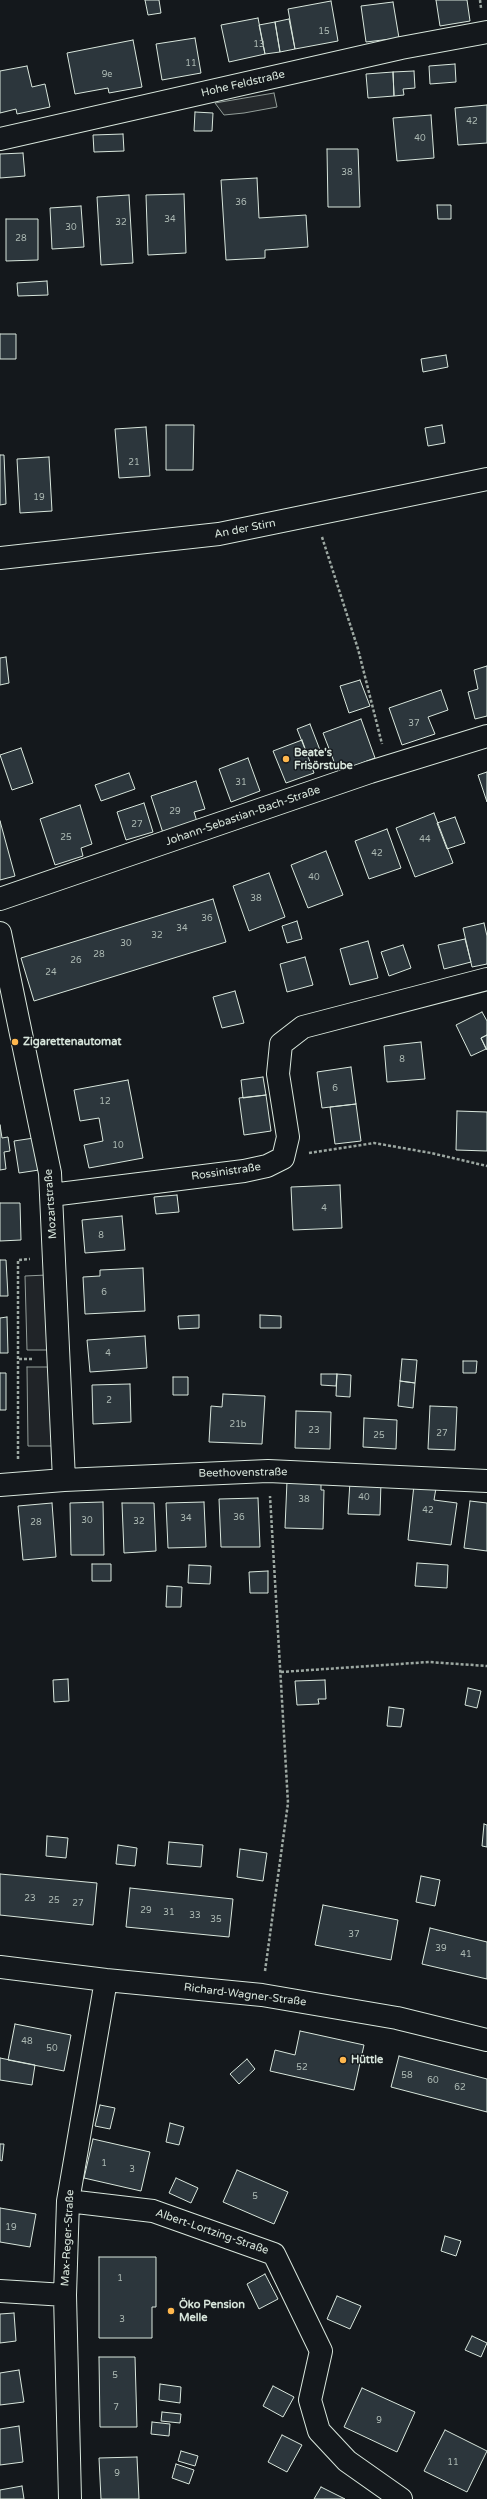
<!DOCTYPE html>
<html>
<head>
<meta charset="utf-8">
<style>
	body { margin:0 }
	canvas { display:block; background:#14181c }
</style>
</head>
<body>
<canvas width="487" height="2499"></canvas>
<script>
const c = document.querySelector('canvas').getContext('2d');
c.lineJoin = 'round';
function fillPath(path, color) { c.fillStyle = color; c.fill(path, 'evenodd'); }
const poly = rows => new Path2D(rows.map(r => 'M' + r).join(''));
function strokePath(path, color, width, dash) { c.strokeStyle = color; c.lineWidth = width; c.lineCap = dash ? 'butt' : 'round'; c.setLineDash(dash || []); c.stroke(path); }
function drawText(font, color, halo, rows, align = 'center') {
  c.font = font + ' "Varela Round",sans-serif'; c.lineWidth = 3; c.setLineDash([]); c.textBaseline = 'middle'; c.strokeStyle = halo; c.fillStyle = color; for (const [text, x, y, turn = 0] of rows) {
    c.save(); c.translate(x, y); c.rotate((+turn || 0) * Math.PI / 180); c.textAlign = isNaN(turn) ? turn : align; if (halo) c.strokeText(text, 0, 0); c.fillText(text, 0, 0); c.restore();
  }
}
const green = poly([
	[47,1275,50,1350,27,1350,25,1276,47,1275],
	[27,1367,51,1367,52,1446,28,1446,27,1367]
]);
const parking = poly([
	[274,93,277,107,244,113,224,115,215,103,274,93]
]);
const building = poly([
	[145,0,159,0,161,13,148,15,145,0],
	[436,0,467,0,470,21,440,26,436,0],
	[331,1,338,41,295,49,288,9,331,1],
	[393,2,399,38,366,42,361,6,393,2],
	[258,18,265,54,229,62,221,25,258,18],
	[289,19,295,49,280,52,275,22,289,19],
	[275,22,280,52,265,54,259,25,275,22],
	[195,38,201,73,162,80,156,44,195,38],
	[133,40,142,87,109,93,108,88,75,94,67,53,133,40],
	[455,64,456,82,430,84,429,66,455,64],
	[27,66,32,87,45,84,50,107,17,114,16,109,0,113,0,71,27,66],
	[414,71,415,88,403,89,404,95,394,96,393,72,414,71],
	[393,72,394,96,368,98,366,74,393,72],
	[487,105,487,143,458,145,455,108,487,105],
	[195,112,213,113,212,131,194,131,195,112],
	[431,115,434,158,397,161,393,118,431,115],
	[123,134,124,151,94,152,93,135,123,134],
	[327,149,358,149,360,207,328,207,327,149],
	[23,153,25,176,0,178,0,154,23,153],
	[257,178,259,218,306,215,308,247,265,250,265,258,226,260,221,180,257,178],
	[184,194,186,253,148,255,146,195,184,194],
	[129,195,133,263,101,265,97,197,129,195],
	[437,205,451,205,451,219,438,219,437,205],
	[81,206,84,247,52,249,50,208,81,206],
	[6,219,38,219,38,260,6,261,6,219],
	[47,281,48,295,18,296,17,283,47,281],
	[0,334,16,334,16,359,0,359,0,334],
	[446,355,448,367,423,372,421,359,446,355],
	[166,425,194,425,193,470,166,470,166,425],
	[442,425,445,443,428,446,425,428,442,425],
	[146,427,150,476,119,478,115,429,146,427],
	[0,455,4,455,6,504,0,505,0,455],
	[49,457,52,511,20,513,17,459,49,457],
	[6,657,9,683,0,685,0,658,6,657],
	[487,666,487,716,475,719,468,692,478,689,474,670,487,666],
	[360,680,370,706,349,713,340,686,360,680],
	[441,690,448,710,428,717,435,734,402,745,389,708,441,690],
	[361,719,375,758,338,772,323,733,361,719],
	[310,724,320,750,307,754,297,729,310,724],
	[302,740,314,773,286,783,273,751,302,740],
	[21,748,33,783,12,790,0,755,21,748],
	[248,758,260,791,231,802,219,769,248,758],
	[487,772,487,802,478,775,487,772],
	[129,773,135,789,101,801,95,785,129,773],
	[196,781,205,809,194,812,198,825,164,836,151,796,196,781],
	[144,803,153,832,126,840,117,812,144,803],
	[80,805,92,844,81,848,83,856,55,865,40,819,80,805],
	[434,813,453,863,415,877,396,828,434,813],
	[455,817,465,843,447,849,437,823,455,817],
	[0,821,15,876,0,880,0,821],
	[387,829,401,868,369,879,355,841,387,829],
	[326,851,343,895,308,908,291,865,326,851],
	[269,873,285,917,249,931,233,886,269,873],
	[213,899,226,942,34,1001,21,958,213,899],
	[297,921,302,939,287,943,282,926,297,921],
	[484,923,487,936,487,964,472,967,463,928,484,923],
	[465,939,471,962,444,969,438,945,465,939],
	[368,941,378,978,350,985,340,949,368,941],
	[403,945,411,968,389,976,381,952,403,945],
	[305,957,313,985,287,992,280,964,305,957],
	[235,991,244,1023,222,1028,213,997,235,991],
	[482,1012,487,1021,487,1035,481,1038,486,1049,471,1056,456,1025,482,1012],
	[487,1035,487,1050,481,1038,487,1035],
	[421,1042,425,1079,387,1082,384,1046,421,1042],
	[351,1067,356,1104,322,1108,317,1072,351,1067],
	[263,1077,266,1095,243,1098,241,1080,263,1077],
	[128,1080,143,1158,89,1168,84,1145,103,1141,99,1118,80,1121,74,1090,128,1080],
	[266,1095,271,1131,244,1135,239,1098,266,1095],
	[356,1104,361,1141,335,1144,330,1107,356,1104],
	[457,1111,487,1112,487,1151,456,1150,457,1111],
	[0,1125,2,1138,8,1137,10,1151,4,1152,6,1169,0,1170,0,1125],
	[34,1138,39,1170,19,1173,14,1141,34,1138],
	[340,1185,342,1228,293,1230,291,1187,340,1185],
	[177,1195,179,1212,156,1214,154,1197,177,1195],
	[0,1203,20,1203,21,1240,0,1241,0,1203],
	[122,1216,125,1250,85,1253,82,1220,122,1216],
	[0,1260,6,1260,8,1296,0,1296,0,1260],
	[143,1268,145,1311,85,1314,83,1277,100,1276,100,1270,143,1268],
	[199,1315,199,1328,179,1329,178,1316,199,1315],
	[260,1315,281,1316,281,1328,260,1328,260,1315],
	[7,1317,8,1353,0,1353,0,1318,7,1317],
	[145,1336,147,1368,90,1372,87,1340,145,1336],
	[402,1359,417,1360,415,1383,400,1381,402,1359],
	[463,1361,477,1361,476,1373,463,1373,463,1361],
	[0,1373,6,1373,6,1410,0,1410,0,1373],
	[321,1374,337,1374,336,1386,321,1385,321,1374],
	[337,1374,351,1375,350,1397,336,1396,337,1374],
	[173,1377,188,1377,188,1395,173,1395,173,1377],
	[400,1381,415,1383,413,1408,398,1406,400,1381],
	[130,1384,131,1422,93,1424,92,1385,130,1384],
	[223,1394,265,1396,262,1444,209,1442,211,1406,222,1407,223,1394],
	[430,1406,457,1407,455,1450,428,1449,430,1406],
	[296,1411,331,1412,330,1449,295,1448,296,1411],
	[364,1418,397,1420,396,1449,363,1447,364,1418],
	[287,1481,321,1482,321,1490,324,1490,323,1529,285,1528,287,1481],
	[350,1481,381,1482,380,1515,348,1514,350,1481],
	[414,1485,436,1488,434,1500,457,1503,451,1545,408,1540,414,1485],
	[258,1498,260,1547,221,1547,219,1499,258,1498],
	[470,1501,487,1503,487,1551,464,1548,470,1501],
	[103,1502,104,1555,71,1555,70,1503,103,1502],
	[204,1502,206,1547,168,1548,166,1503,204,1502],
	[52,1503,56,1557,23,1560,18,1506,52,1503],
	[122,1503,154,1503,156,1551,124,1553,122,1503],
	[417,1563,448,1565,447,1588,415,1586,417,1563],
	[92,1564,111,1564,111,1581,92,1581,92,1564],
	[189,1565,211,1566,210,1584,188,1583,189,1565],
	[268,1571,268,1593,250,1593,249,1572,268,1571],
	[167,1586,182,1587,181,1607,166,1607,167,1586],
	[68,1679,69,1701,54,1702,53,1680,68,1679],
	[325,1680,326,1699,318,1699,319,1704,297,1705,295,1681,325,1680],
	[468,1688,481,1691,477,1708,465,1705,468,1688],
	[389,1707,404,1709,401,1727,387,1726,389,1707],
	[484,1824,487,1825,487,1847,482,1846,484,1824],
	[47,1836,68,1838,66,1858,46,1856,47,1836],
	[169,1842,203,1845,201,1867,167,1864,169,1842],
	[118,1845,137,1848,135,1866,116,1864,118,1845],
	[240,1849,267,1853,263,1881,237,1877,240,1849],
	[0,1874,97,1883,93,1925,0,1915,0,1874],
	[421,1876,440,1880,435,1906,416,1902,421,1876],
	[130,1888,233,1899,229,1937,126,1927,130,1888],
	[323,1905,398,1920,391,1960,315,1945,323,1905],
	[430,1928,487,1942,487,1979,422,1964,430,1928],
	[15,2024,71,2035,64,2071,8,2060,15,2024],
	[300,2031,364,2045,354,2090,270,2071,275,2050,295,2055,300,2031],
	[399,2056,487,2079,487,2112,391,2087,399,2056],
	[0,2058,35,2065,32,2085,0,2080,0,2058],
	[247,2059,255,2069,239,2084,230,2074,247,2059],
	[100,2105,115,2108,110,2129,95,2126,100,2105],
	[170,2123,184,2127,179,2145,166,2142,170,2123],
	[93,2139,150,2152,141,2191,84,2178,93,2139],
	[0,2144,4,2144,2,2161,0,2160,0,2144],
	[237,2170,288,2192,274,2224,223,2202,237,2170],
	[176,2178,198,2188,191,2203,169,2193,176,2178],
	[0,2208,36,2214,30,2247,0,2242,0,2208],
	[445,2236,461,2241,456,2256,441,2251,445,2236],
	[99,2257,156,2257,156,2307,152,2307,152,2338,99,2338,99,2257],
	[265,2274,278,2299,259,2309,247,2284,265,2274],
	[337,2296,361,2306,350,2329,327,2319,337,2296],
	[14,2313,16,2341,0,2343,0,2314,14,2313],
	[472,2336,487,2343,481,2357,465,2350,472,2336],
	[99,2357,135,2357,137,2427,100,2427,99,2357],
	[19,2370,24,2402,0,2405,0,2373,19,2370],
	[160,2384,181,2387,180,2403,159,2400,160,2384],
	[273,2386,294,2397,283,2417,263,2406,273,2386],
	[362,2388,415,2412,397,2452,344,2427,362,2388],
	[162,2412,181,2414,180,2423,161,2421,162,2412],
	[152,2422,170,2424,169,2436,151,2434,152,2422],
	[19,2426,23,2462,0,2465,0,2429,19,2426],
	[445,2430,487,2451,467,2492,424,2471,445,2430],
	[282,2435,302,2445,287,2472,268,2462,282,2435],
	[181,2451,198,2456,195,2466,178,2461,181,2451],
	[137,2457,139,2499,101,2499,99,2458,137,2457],
	[176,2464,194,2470,189,2484,172,2478,176,2464],
	[22,2486,24,2499,0,2499,0,2490,22,2486],
	[321,2487,345,2499,314,2499,321,2487]
]);
const path = poly([
	[480,0,481,8],
	[322,537,358,649,382,744],
	[309,1153,374,1143,431,1153,487,1166],
	[19,1359,34,1359],
	[18,1459,18,1260,30,1259],
	[281,1672,429,1662,487,1666],
	[265,1971,288,1803,270,1496]
]);
const street = poly([
	[0,139,401,48,487,32],
	[0,558,219,534,487,479],
	[0,899,370,772,487,736],
	[0,933,50,1173,64,1480],
	[51,1195,244,1171,267,1166,283,1158,288,1137,278,1074,281,1044,303,1027,487,979],
	[0,1485,64,1480,268,1471,487,1481],
	[0,1967,106,1980,262,1995,397,2018,487,2040],
	[68,2201,153,2211,274,2254,321,2351,310,2400,319,2431,347,2461,401,2499],
	[0,2291,65,2295],
	[70,2499,65,2295,68,2201,106,1980]
]);
const markers = [
	[286,759,4,"#ffb74d"],
	[15,1042,4,"#ffb74d"],
	[343,2060,4,"#ffb74d"],
	[171,2311,4,"#ffb74d"]
];
const numberNames = [
	["15",324,32],
	["13",259,45],
	["11",191,64],
	["9e",107,75],
	["42",472,122],
	["40",420,139],
	["38",347,173],
	["36",241,203],
	["34",170,220],
	["32",121,223],
	["30",71,228],
	["28",21,239],
	["21",134,463],
	["19",39,498],
	["37",414,724],
	["31",241,783],
	["29",175,812],
	["27",137,825],
	["25",66,838],
	["44",425,840],
	["42",377,854],
	["40",314,878],
	["38",256,899],
	["36",207,919],
	["34",182,929],
	["32",157,936],
	["30",126,944],
	["28",99,955],
	["26",76,961],
	["24",51,973],
	["8",402,1060],
	["6",335,1089],
	["12",105,1102],
	["10",118,1146],
	["4",324,1209],
	["8",101,1236],
	["6",104,1293],
	["4",108,1354],
	["2",109,1401],
	["21b",238,1425],
	["23",314,1431],
	["27",442,1434],
	["25",379,1436],
	["40",364,1498],
	["38",304,1500],
	["42",428,1511],
	["36",239,1518],
	["34",186,1519],
	["30",87,1521],
	["32",139,1522],
	["28",36,1523],
	["23",30,1899],
	["25",54,1901],
	["27",78,1904],
	["29",146,1911],
	["31",169,1913],
	["33",195,1916],
	["35",216,1920],
	["37",354,1935],
	["39",441,1949],
	["41",466,1955],
	["48",27,2042],
	["50",52,2049],
	["52",302,2068],
	["58",407,2076],
	["60",433,2081],
	["62",460,2088],
	["1",104,2164],
	["3",132,2170],
	["5",255,2197],
	["19",11,2228],
	["1",120,2279],
	["3",122,2320],
	["5",115,2376],
	["7",116,2408],
	["9",379,2421],
	["11",453,2463],
	["9",117,2474]
];
const streetNames = [
	["Hohe Feldstraße",243,84,-13],
	["An der Stirn",245,529,-11],
	["Johann-Sebastian-Bach-Straße",243,816,-19],
	["Rossinistraße",226,1172,-8],
	["Mozartstraße",51,1204,-94],
	["Beethovenstraße",243,1473,-1],
	["Richard-Wagner-Straße",245,1995,7],
	["Albert-Lortzing-Straße",212,2232,19],
	["Max-Reger-Straße",68,2238,-87]
];
const poiNames = [
	["Beate's",294,753],
	["Frisörstube",294,766],
	["Zigarettenautomat",23,1042],
	["Hüttle",351,2060],
	["Öko Pension",179,2305],
	["Melle",179,2318]
];
fillPath(green, '#202428');
strokePath(green, '#939e99', 1);
fillPath(parking, '#24282b');
strokePath(parking, '#939e99', 1);
fillPath(building, '#2c363c');
strokePath(building, '#d8e6dc', 1);
strokePath(street, '#d8e6dc', 24);
strokePath(path, '#9da8a2', 2.5, [3, 2]);
strokePath(street, '#14181c', 22);
for (const [x, y, r, color] of markers) { const dot = new Path2D(); dot.arc(x, y, r, 0, 2 * Math.PI); c.fillStyle = color; c.fill(dot); strokePath(dot, '#14181c', 1.5); }
drawText('9px', '#adbab4', null, numberNames);
drawText('11px', '#d8e6dc', '#14181c', streetNames);
drawText('bold 11px', '#d8e6dc', '#14181c', poiNames, 'left');
</script>
</body>
</html>
